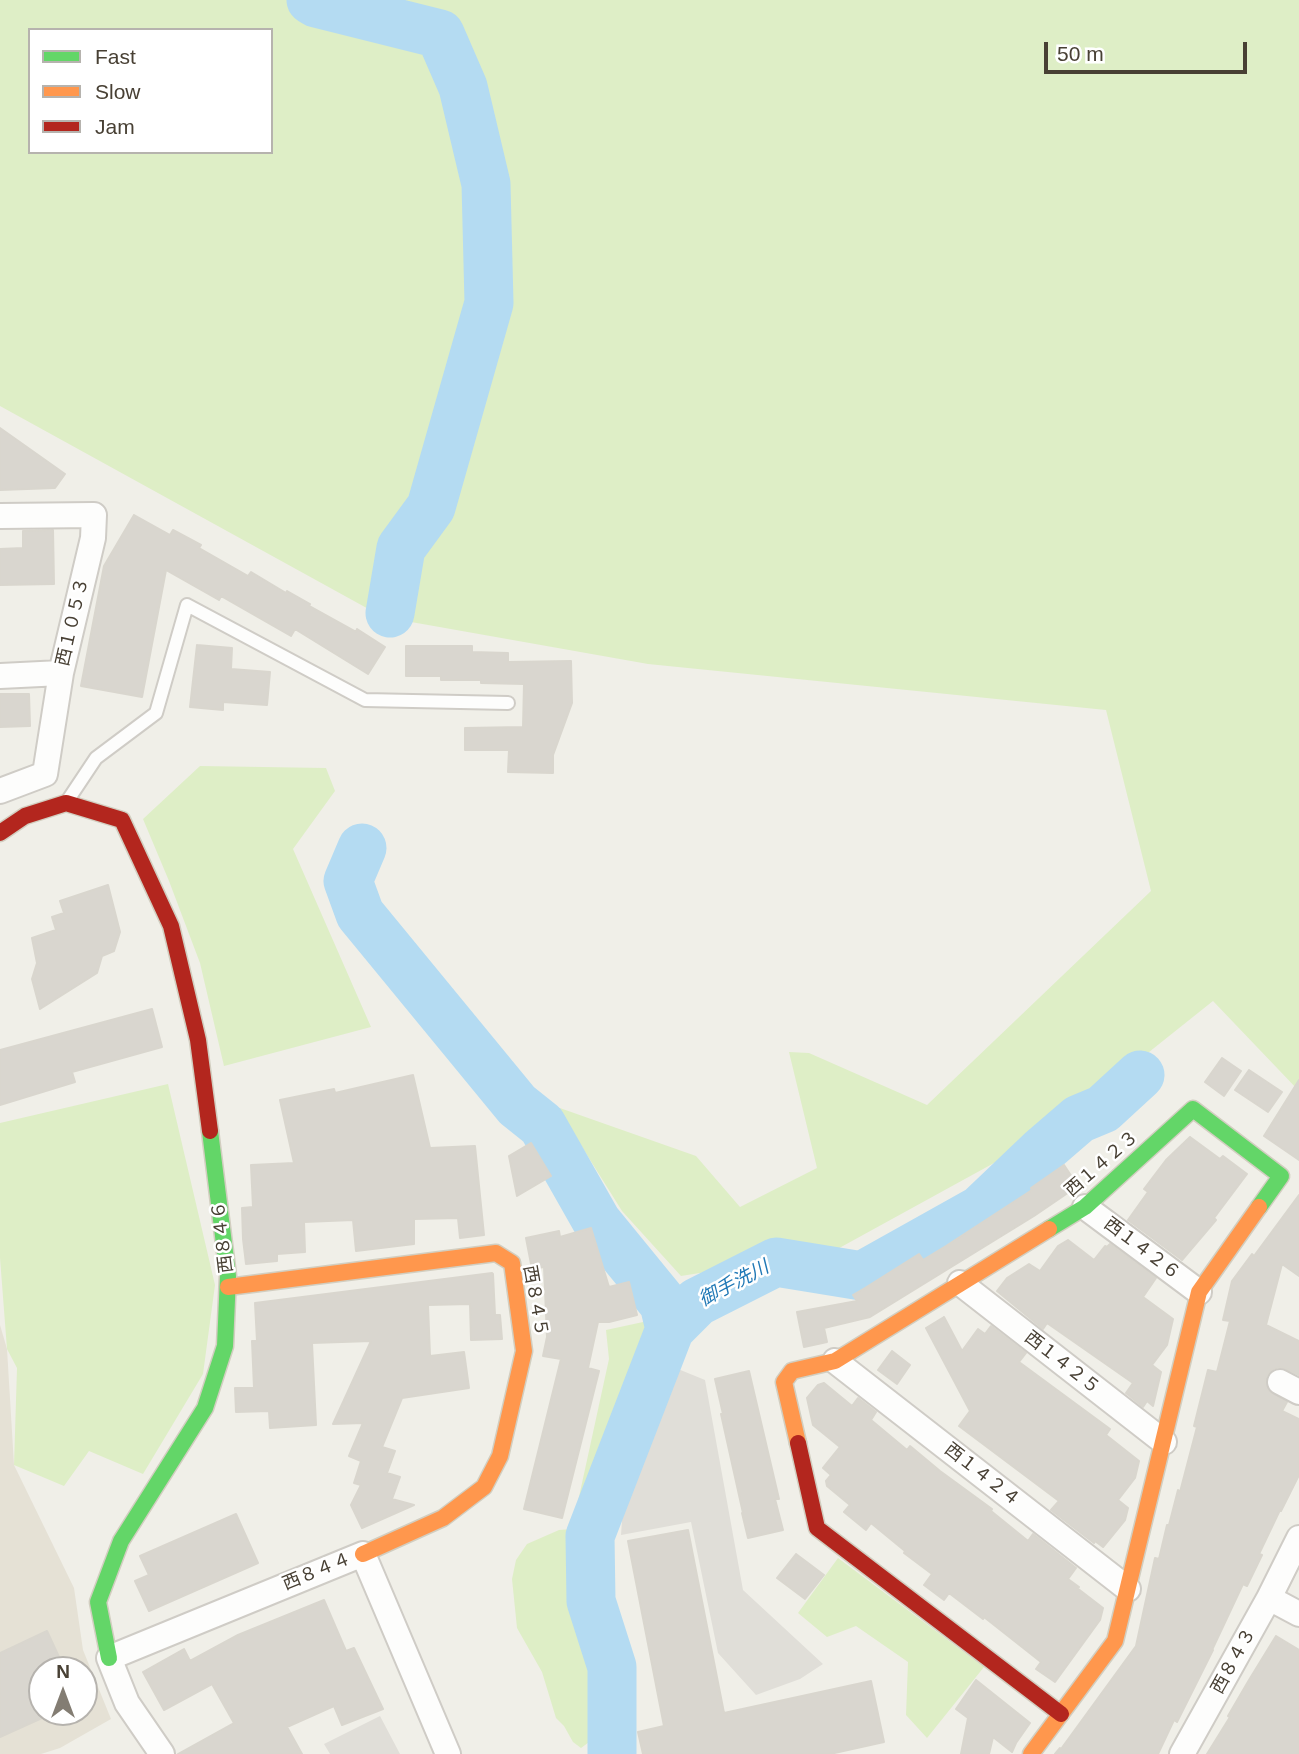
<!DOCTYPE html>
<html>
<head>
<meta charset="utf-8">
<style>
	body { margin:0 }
	#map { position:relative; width:1299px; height:1754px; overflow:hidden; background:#f0efe8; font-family:Helvetica,sans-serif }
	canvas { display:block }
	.legend { position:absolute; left:28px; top:28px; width:245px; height:126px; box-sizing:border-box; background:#fff; border:2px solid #b6b3ae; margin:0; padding:9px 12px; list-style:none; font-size:21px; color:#484034 }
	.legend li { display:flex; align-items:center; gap:14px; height:35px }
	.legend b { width:35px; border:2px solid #b6b3ae }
	.north { position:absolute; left:28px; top:1656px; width:70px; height:70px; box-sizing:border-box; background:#fff; border:2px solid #b6b3ae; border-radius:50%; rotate:0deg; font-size:19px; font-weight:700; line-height:28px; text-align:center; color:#484034 }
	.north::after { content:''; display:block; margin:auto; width:24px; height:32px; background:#837d73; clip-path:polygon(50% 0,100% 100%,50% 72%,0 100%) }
	.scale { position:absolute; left:1044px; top:42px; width:203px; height:32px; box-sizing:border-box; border:4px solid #484034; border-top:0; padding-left:9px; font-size:21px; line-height:24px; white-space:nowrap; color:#484034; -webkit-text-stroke:5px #fff; paint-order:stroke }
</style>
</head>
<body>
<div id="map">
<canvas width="1299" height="1754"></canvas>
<ul class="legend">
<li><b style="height:9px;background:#63d668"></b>Fast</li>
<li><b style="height:9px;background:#ff974d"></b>Slow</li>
<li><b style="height:9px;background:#b3261e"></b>Jam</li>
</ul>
<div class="north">N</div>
<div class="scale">50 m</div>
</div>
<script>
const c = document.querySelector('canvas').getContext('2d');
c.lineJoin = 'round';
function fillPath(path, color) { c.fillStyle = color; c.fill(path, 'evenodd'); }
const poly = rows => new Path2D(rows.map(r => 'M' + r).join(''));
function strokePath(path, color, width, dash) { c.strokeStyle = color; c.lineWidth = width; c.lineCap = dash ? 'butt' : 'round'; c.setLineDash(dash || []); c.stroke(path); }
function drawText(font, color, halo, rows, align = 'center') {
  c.font = font + ' Helvetica,"Noto Sans JP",sans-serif'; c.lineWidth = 5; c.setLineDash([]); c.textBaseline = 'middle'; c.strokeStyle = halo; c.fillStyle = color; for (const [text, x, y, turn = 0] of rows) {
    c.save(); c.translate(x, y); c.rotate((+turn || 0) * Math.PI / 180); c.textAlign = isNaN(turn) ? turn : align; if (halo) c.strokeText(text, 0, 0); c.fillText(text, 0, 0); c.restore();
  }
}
const residential = poly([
	[0,1325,7,1349,14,1465,74,1588,83,1650,111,1719,60,1748,41,1754,0,1754],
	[42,1670,84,1670,84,1712,42,1712]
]);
const green = poly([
	[0,0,1299,0,1299,1091,1213,1001,1045,1135,832,1252,681,1276,622,1211,557,1107,696,1156,740,1207,817,1168,789,1052,809,1053,927,1105,1151,891,1106,710,648,664,383,617,0,406],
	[30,30,271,30,271,152,30,152],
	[200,766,326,768,335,791,293,849,371,1027,224,1066,200,963,169,881,143,819],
	[168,1084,215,1285,203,1374,143,1474,89,1451,64,1486,14,1465,17,1368,7,1349,0,1258,0,1123],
	[657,1319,656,1348,575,1556,580,1617,601,1692,596,1737,581,1748,573,1742,564,1726,556,1718,542,1672,517,1628,512,1579,516,1560,527,1544,559,1530,572,1529,609,1359,606,1330],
	[838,1558,984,1667,927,1738,906,1715,908,1662,856,1626,827,1637,798,1613]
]);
const parking = poly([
	[678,1369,705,1380,743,1590,823,1664,800,1679,756,1695,718,1653,691,1522,621,1535,623,1506],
	[380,1716,400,1754,330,1754,324,1744]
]);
const river = poly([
	[311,0,316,3,440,34,463,87,486,184,489,303,431,507,401,548,390,613],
	[362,848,348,881,360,914,517,1105,542,1125,597,1222,664,1304,670,1329],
	[612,1754,612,1667,591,1601,590,1536,670,1329,697,1302,776,1262,862,1276,980,1210,1043,1150,1079,1119,1103,1109,1140,1075]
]);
const building = poly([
	[0,428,65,474,55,488,0,490,0,428],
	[134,515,170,535,173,530,201,545,199,548,248,576,251,572,286,593,287,591,310,604,309,606,356,632,357,629,385,647,368,674,295,629,291,636,221,596,219,600,166,570,142,697,81,686,104,566,134,515],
	[53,530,54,584,0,585,0,549,23,548,23,531,53,530],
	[197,645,232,648,231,669,270,672,267,705,223,702,223,710,190,707,197,645],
	[406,646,472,646,472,652,508,653,508,662,571,661,572,703,553,755,553,773,508,772,509,750,465,750,465,728,523,727,524,684,481,683,481,680,441,680,441,676,406,676,406,646],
	[0,694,29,694,30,726,0,727,0,694],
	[108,885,120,932,114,951,102,956,97,973,40,1009,32,979,37,963,32,938,56,930,52,917,64,913,60,901,108,885],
	[152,1009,162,1047,72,1072,75,1082,0,1105,0,1050,152,1009],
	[1222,1058,1241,1071,1224,1096,1205,1082,1222,1058],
	[1249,1070,1282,1092,1268,1112,1235,1090,1249,1070],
	[413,1075,430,1148,475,1146,484,1235,460,1238,458,1218,414,1219,414,1244,356,1251,353,1220,304,1222,305,1252,277,1254,277,1261,246,1264,243,1239,242,1208,253,1207,251,1165,294,1163,280,1100,334,1089,335,1093,413,1075],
	[1299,1080,1299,1160,1264,1136,1299,1080],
	[1190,1137,1220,1159,1223,1156,1247,1174,1214,1218,1216,1220,1182,1260,1128,1220,1148,1192,1144,1189,1166,1160,1190,1137],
	[531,1143,551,1176,517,1196,509,1156,531,1143],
	[1064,1165,1078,1186,1034,1216,870,1317,824,1328,827,1342,804,1347,797,1312,857,1301,853,1295,865,1288,919,1254,923,1260,946,1246,1032,1190,1031,1188,1064,1165],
	[1299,1195,1299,1276,1282,1264,1266,1325,1299,1341,1299,1375,1287,1369,1279,1367,1273,1369,1267,1375,1265,1382,1268,1390,1287,1402,1282,1411,1299,1419,1299,1475,1281,1511,1280,1510,1259,1554,1262,1555,1247,1586,1243,1584,1212,1650,1213,1650,1177,1722,1174,1720,1158,1754,1055,1754,1060,1748,1061,1749,1136,1646,1155,1558,1159,1559,1167,1525,1169,1525,1178,1490,1180,1492,1197,1427,1194,1426,1208,1370,1217,1372,1230,1321,1223,1320,1232,1281,1252,1254,1254,1256,1299,1195],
	[591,1228,609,1287,629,1282,637,1315,609,1322,598,1322,588,1368,599,1371,562,1518,524,1509,561,1359,543,1356,547,1337,544,1267,532,1269,526,1238,559,1231,560,1237,591,1228],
	[1068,1240,1094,1260,1105,1246,1107,1247,1110,1244,1156,1278,1143,1297,1173,1319,1167,1345,1152,1365,1161,1372,1153,1406,1147,1401,1143,1407,1126,1393,1133,1383,1047,1323,1043,1329,997,1291,1007,1278,1029,1264,1040,1271,1058,1246,1068,1240],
	[492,1273,493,1274,495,1315,500,1315,502,1339,471,1340,470,1304,428,1305,430,1356,464,1352,469,1388,402,1398,382,1447,395,1451,387,1473,400,1477,392,1499,414,1505,362,1528,351,1505,361,1485,354,1483,361,1461,349,1456,363,1423,333,1424,371,1341,312,1343,316,1425,270,1428,269,1411,236,1412,235,1388,254,1388,252,1341,257,1341,255,1303,492,1273],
	[944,1317,962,1351,978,1329,985,1334,991,1326,1026,1353,1019,1362,1110,1429,1106,1435,1139,1461,1135,1478,1118,1500,1128,1508,1125,1520,1103,1547,1095,1541,1094,1543,1051,1510,1059,1501,959,1426,970,1411,926,1328,944,1317],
	[892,1351,910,1365,897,1384,878,1370,892,1351],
	[749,1371,779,1499,775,1499,783,1530,748,1538,742,1513,743,1513,721,1414,723,1414,715,1379,749,1371],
	[824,1383,852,1406,858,1398,876,1412,871,1420,907,1450,910,1446,940,1471,992,1509,991,1511,1028,1541,1033,1534,1076,1568,1068,1579,1079,1587,1077,1588,1103,1608,1100,1620,1055,1682,1036,1669,1041,1662,984,1617,983,1619,949,1593,944,1600,924,1585,932,1574,904,1553,905,1551,871,1523,866,1530,844,1512,850,1505,827,1486,826,1481,831,1475,823,1468,840,1447,813,1425,807,1398,818,1385,824,1383],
	[236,1514,258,1563,149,1611,135,1581,149,1575,140,1556,236,1514],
	[688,1530,724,1713,871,1681,884,1742,830,1754,643,1754,638,1732,664,1726,628,1541,688,1530],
	[796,1554,824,1575,805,1599,777,1578,796,1554],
	[324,1600,346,1651,354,1648,383,1709,342,1725,334,1706,287,1727,302,1754,178,1754,234,1723,212,1684,164,1710,143,1672,184,1649,190,1661,238,1635,324,1600],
	[47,1631,65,1670,42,1670,42,1718,0,1737,0,1653,47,1631],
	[1276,1636,1299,1650,1299,1754,1207,1754,1230,1717,1228,1716,1249,1680,1276,1636],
	[976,1680,1030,1723,1016,1743,1012,1752,993,1737,989,1754,961,1754,968,1718,956,1709,976,1680]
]);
const lane = poly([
	[66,803,96,758,156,713,187,605,365,700,508,703]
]);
const street = poly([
	[0,516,94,515,93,538,61,673,45,774,0,791],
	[0,676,61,673],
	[1085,1207,1199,1292],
	[960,1283,1164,1442],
	[835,1361,1128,1589],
	[1280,1382,1299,1392],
	[1269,1598,1299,1538],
	[162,1754,127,1703,109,1658,363,1554,448,1754],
	[1182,1754,1269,1598,1299,1614]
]);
const fast = poly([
	[1049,1229,1085,1207,1193,1109,1281,1176,1259,1207],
	[109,1658,98,1602,121,1541,205,1408,225,1346,228,1276,210,1131]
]);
const slow = poly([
	[228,1287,496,1253,512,1263,524,1351,500,1456,484,1487,443,1518,363,1554],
	[798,1443,784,1382,792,1371,835,1361,1049,1229],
	[1031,1754,1115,1641,1199,1292,1259,1207]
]);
const jam = poly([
	[0,833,25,816,66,803,122,820,171,926,198,1040,210,1131],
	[798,1443,817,1528,1061,1714]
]);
const streetNames = [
	["西１０５３",73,622,-77],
	["西１４２３",1102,1164,-41],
	["西８４６",223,1237,-97],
	["西１４２６",1142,1249,37],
	["西８４５",535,1301,80],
	["西１４２５",1062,1363,38],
	["西１４２４",982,1475,38],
	["西８４４",317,1572,-22],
	["西８４３",1234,1661,-61]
];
const waterNames = [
	["御手洗川",734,1284,-28]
];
fillPath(residential, '#e5e1d5');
fillPath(green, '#deeec6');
fillPath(parking, '#e0ded8');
strokePath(river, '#b4dbf2', 49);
fillPath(building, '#d9d6cf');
strokePath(building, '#d9d6ce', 2);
strokePath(lane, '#cfccc6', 16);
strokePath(street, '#cfccc6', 28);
strokePath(fast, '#d2cec0', 19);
strokePath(slow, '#d2cec0', 19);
strokePath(jam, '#d2cec0', 19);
strokePath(lane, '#fdfdfc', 12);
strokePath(street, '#fdfdfc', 24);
strokePath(fast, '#63d668', 16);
strokePath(slow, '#ff974d', 16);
strokePath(jam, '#b3261e', 16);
drawText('18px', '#484034', '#fff', streetNames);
drawText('italic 19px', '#2179b6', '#fff', waterNames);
</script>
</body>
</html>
